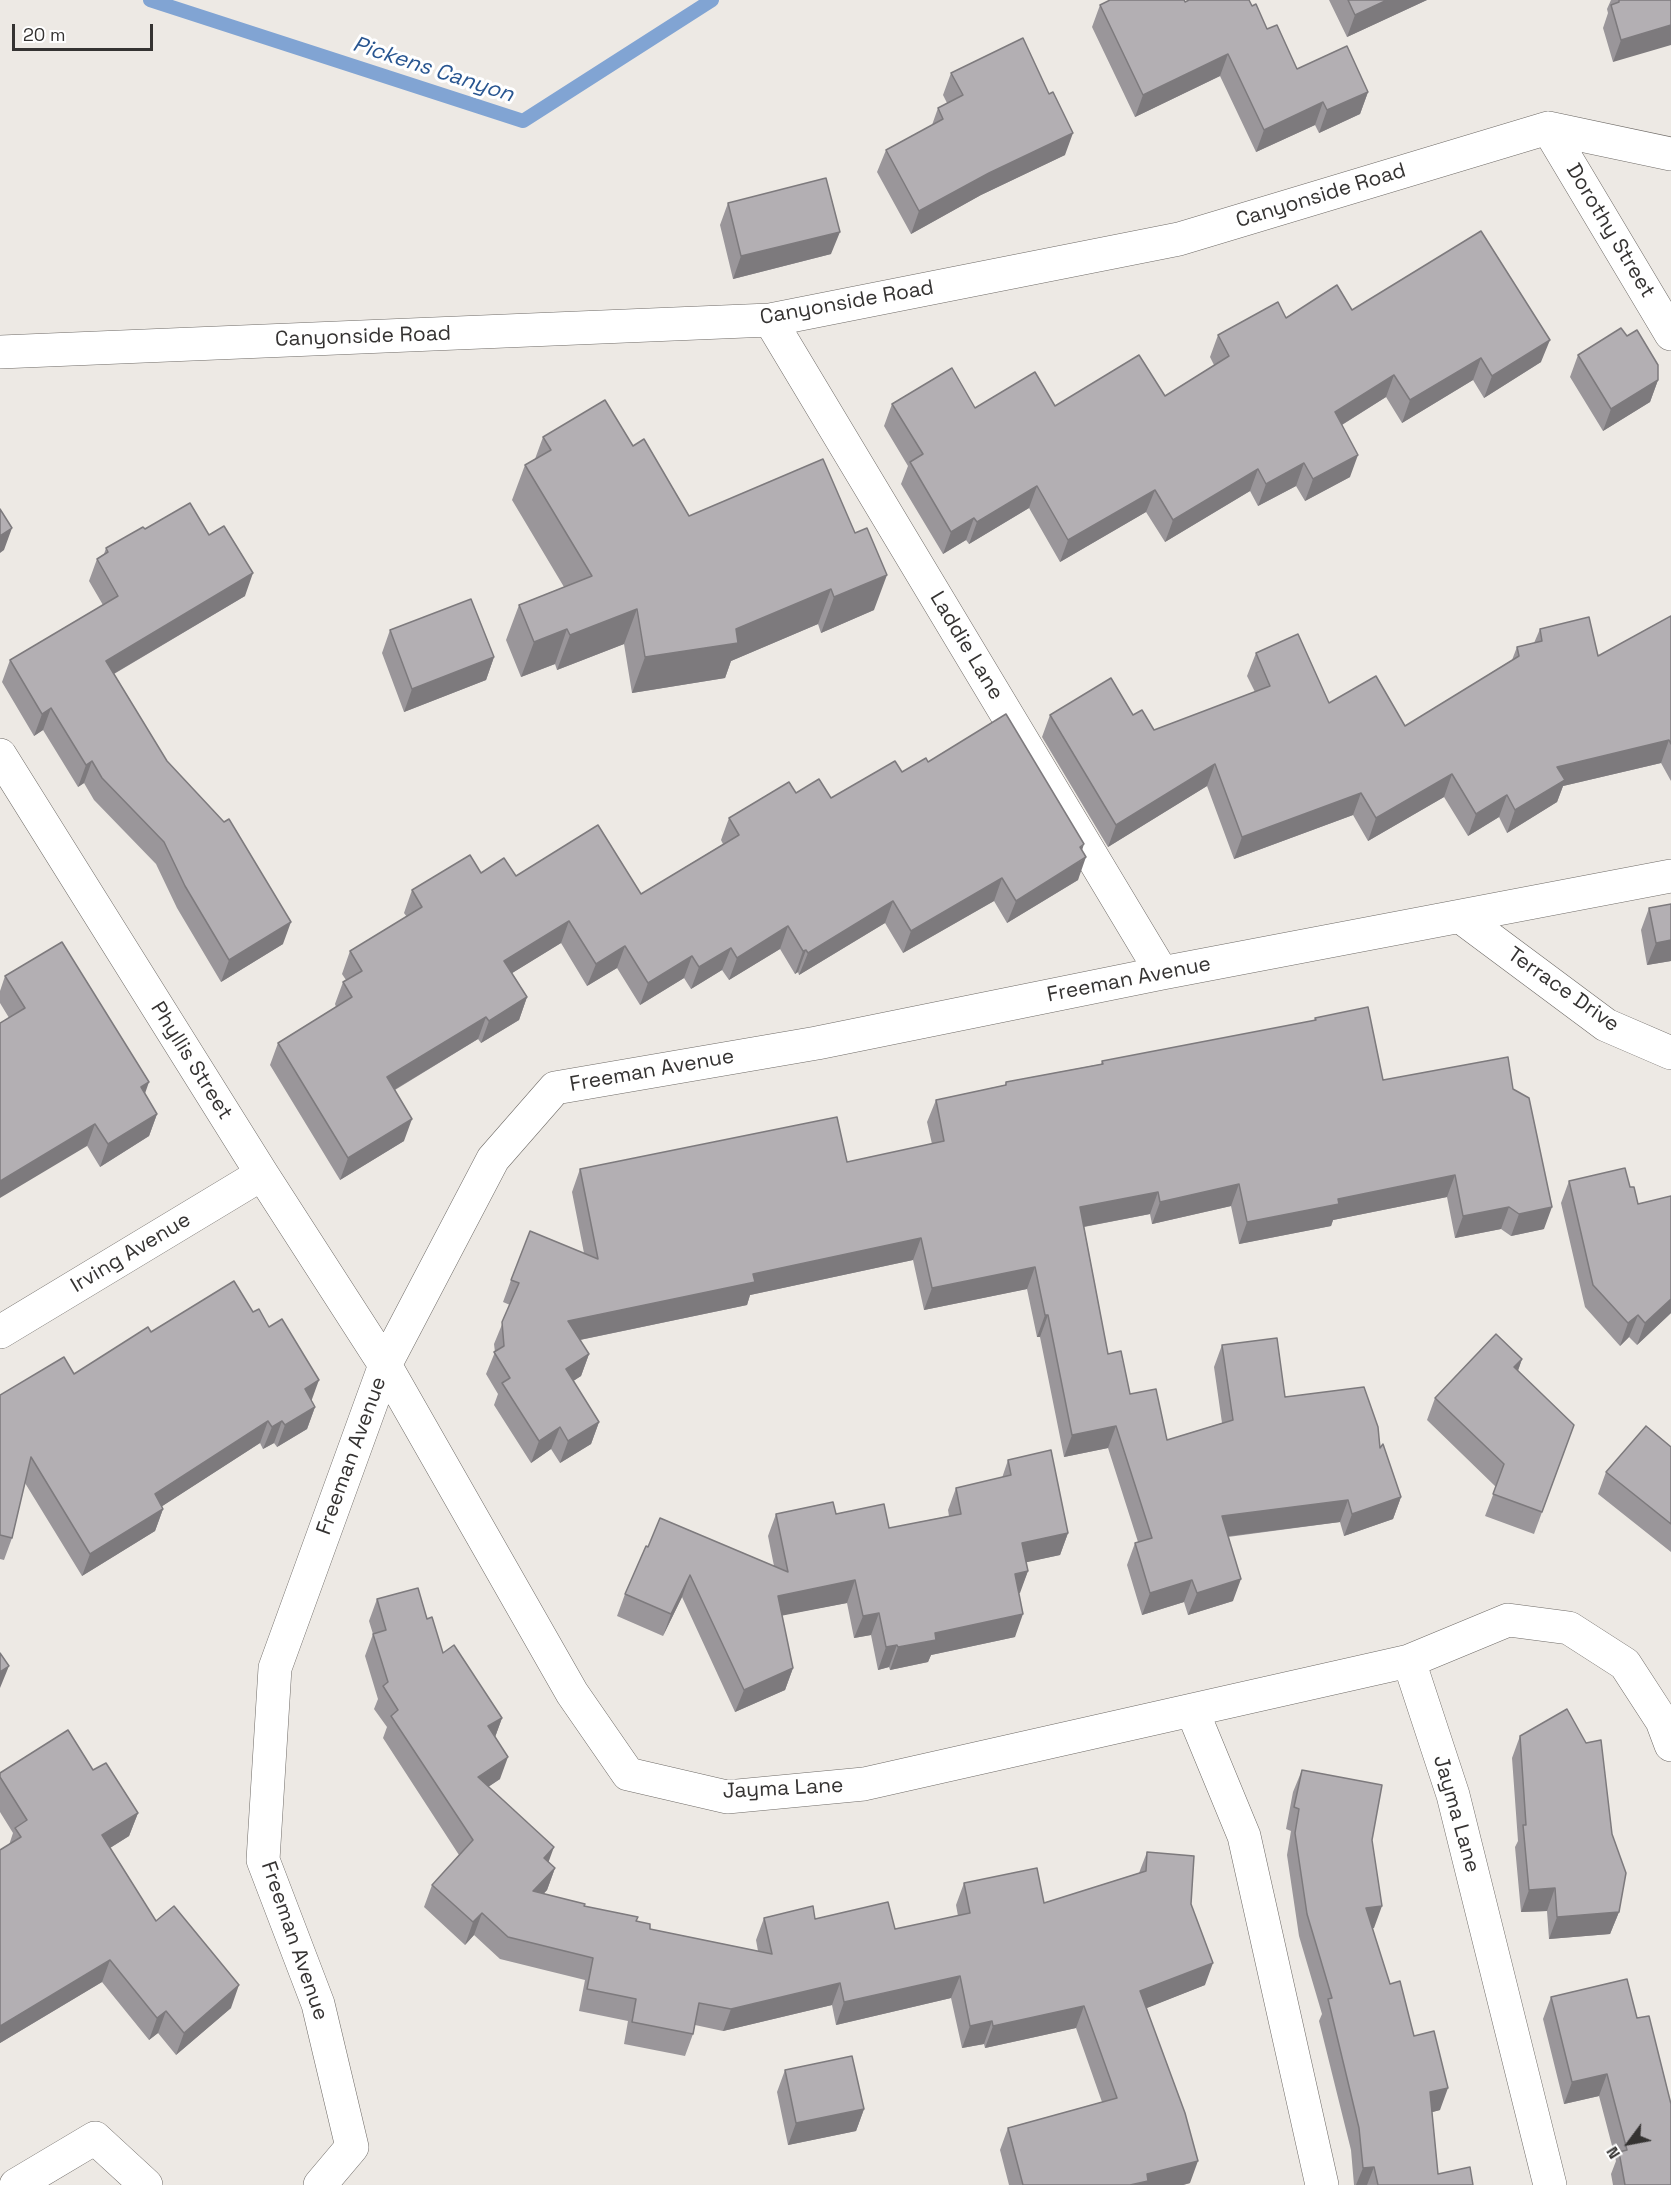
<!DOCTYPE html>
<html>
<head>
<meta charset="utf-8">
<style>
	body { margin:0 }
	#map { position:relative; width:1671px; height:2185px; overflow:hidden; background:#ede9e4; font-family:"Space Grotesk",sans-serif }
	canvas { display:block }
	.north { position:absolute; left:1599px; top:2113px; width:60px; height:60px; -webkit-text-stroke:4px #fff; paint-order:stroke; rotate:238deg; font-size:16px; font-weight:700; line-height:24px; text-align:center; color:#353332 }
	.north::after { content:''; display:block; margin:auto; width:21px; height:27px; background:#353332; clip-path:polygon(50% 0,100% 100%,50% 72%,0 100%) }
	.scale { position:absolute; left:12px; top:24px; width:141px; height:27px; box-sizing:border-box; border:3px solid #353332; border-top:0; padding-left:8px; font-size:18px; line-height:21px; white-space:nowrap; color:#353332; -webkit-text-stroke:4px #fff; paint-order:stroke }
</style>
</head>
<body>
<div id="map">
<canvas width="1671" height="2185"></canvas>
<div class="north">N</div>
<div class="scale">20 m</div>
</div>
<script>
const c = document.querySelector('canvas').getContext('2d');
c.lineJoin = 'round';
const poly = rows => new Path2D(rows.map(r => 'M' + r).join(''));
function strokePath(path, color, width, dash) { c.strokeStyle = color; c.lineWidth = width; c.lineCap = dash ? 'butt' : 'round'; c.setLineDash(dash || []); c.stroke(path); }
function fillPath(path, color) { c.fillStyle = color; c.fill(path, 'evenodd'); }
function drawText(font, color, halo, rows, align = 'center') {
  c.font = font + ' "Space Grotesk",sans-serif'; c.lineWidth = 6; c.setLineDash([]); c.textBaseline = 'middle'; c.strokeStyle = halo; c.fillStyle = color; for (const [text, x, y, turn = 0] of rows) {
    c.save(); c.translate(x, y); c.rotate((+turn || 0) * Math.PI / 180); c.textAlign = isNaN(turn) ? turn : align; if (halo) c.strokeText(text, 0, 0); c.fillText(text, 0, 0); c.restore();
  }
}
const stream = poly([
	[150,0,523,121,712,0]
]);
const minor = poly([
	[1548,128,1671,334],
	[770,320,1162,973],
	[0,352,770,320,1179,239,1548,128,1671,154],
	[0,755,262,1174,385,1365,572,1693,628,1774,727,1797,864,1784,1409,1661,1508,1620,1569,1628,1625,1664,1662,1721,1671,1745],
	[1461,917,1606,1025,1671,1053],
	[0,1332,262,1174],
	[1409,1661,1453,1795,1550,2185],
	[1192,1710,1244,1836,1322,2185],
	[16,2185,95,2138,146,2185],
	[320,2185,352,2147,318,2004,263,1860,275,1668,385,1365,493,1159,555,1088,817,1043,1162,973,1671,876]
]);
const wall = poly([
	[1329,0,1427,0,1347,37],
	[1611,0,1671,0,1613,62,1603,28,1608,13,1607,9],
	[1185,2,1252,6,1267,29,1297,69,1368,92,1360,114,1319,133,1315,125,1256,152,1220,76,1135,117,1092,27,1100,5],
	[951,73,1065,155,981,195,911,234,877,172,886,150,932,125,938,108,947,103,943,95],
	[728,203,831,254,733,279,720,225],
	[1352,310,1541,362,1484,398,1473,380,1402,423,1386,397,1342,425,1350,477,1305,501,1296,486,1258,506,1250,491,1165,542,1146,512,1060,562,1029,508,969,544,966,540,943,554,901,484,908,466,884,426,892,404,975,408,1055,406,1165,396,1214,365,1210,357,1218,335,1286,318],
	[1627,336,1658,380,1650,402,1603,431,1570,377,1578,355],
	[543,437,633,446,689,516,874,610,821,633,818,624,731,661,725,678,632,693,624,644,557,670,555,664,521,677,506,640,519,605,564,587,512,500,525,465,535,459],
	[145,529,245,596,114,674,167,761,283,944,221,982,177,908,156,864,94,800,84,783,78,787,43,730,34,736,2,682,10,660,103,605,89,581,97,559,104,554,106,548],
	[1671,616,1671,781,1661,763,1563,786,1557,802,1507,833,1499,817,1468,836,1444,797,1368,841,1353,815,1234,859,1207,786,1108,847,1042,737,1050,715,1133,715,1154,730,1255,692,1247,676,1256,653,1329,703,1405,726,1512,660,1517,647,1534,643,1540,629,1598,656],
	[390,630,494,657,486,680,404,712,382,653],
	[928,762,1082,850,1078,880,1007,923,994,901,903,953,885,923,799,975,798,972,795,974,780,949,729,980,722,970,691,989,684,978,640,1005,617,968,587,986,561,943,512,973,527,997,519,1020,481,1043,478,1039,395,1090,404,1141,340,1180,270,1065,278,1043,336,1007,335,1004,343,982,346,980,342,974,350,951,407,917,404,913,412,890,481,873,516,876,641,894,723,844,721,840,729,818,796,793,831,798,902,772],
	[1671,904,1671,961,1647,965,1641,930,1649,908],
	[5,976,145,1094,157,1114,149,1136,100,1167,0,1003,0,991],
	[1315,1018,1383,1080,1513,1089,1544,1229,1511,1236,1501,1229,1455,1238,1447,1197,1333,1220,1331,1226,1239,1244,1231,1206,1152,1224,1150,1214,1084,1227,1108,1354,1130,1394,1167,1440,1222,1423,1214,1367,1222,1345,1285,1397,1380,1448,1401,1497,1393,1519,1344,1536,1340,1522,1228,1537,1233,1601,1188,1615,1184,1602,1142,1615,1127,1565,1135,1543,1138,1542,1108,1448,1064,1457,1040,1337,1037,1337,1027,1289,924,1310,913,1260,750,1295,747,1305,580,1340,589,1354,581,1376,573,1381,599,1422,591,1444,560,1463,551,1449,531,1463,494,1405,498,1394,486,1374,495,1352,494,1344,510,1305,503,1302,511,1280,584,1253,572,1192,580,1169,847,1162,932,1144,927,1122,936,1100,1005,1085,1006,1082,1101,1064,1102,1061,1314,1021],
	[1569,1181,1630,1187,1638,1204,1671,1313,1637,1345,1629,1337,1620,1346,1585,1307,1561,1203],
	[253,1312,315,1407,307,1429,277,1447,274,1443,263,1449,260,1443,162,1506,163,1509,155,1531,82,1576,25,1483,12,1538,4,1560,0,1559,0,1395,74,1374,151,1332],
	[1522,1359,1518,1371,1574,1425,1534,1534,1485,1516,1496,1487,1427,1420,1435,1398],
	[1671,1447,1671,1552,1598,1494,1606,1472],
	[1008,1460,1068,1533,1060,1555,1026,1562,1028,1571,1019,1593,1015,1637,931,1655,928,1662,890,1670,889,1667,878,1670,871,1635,854,1638,847,1603,782,1615,793,1668,785,1690,735,1712,682,1597,663,1636,617,1616,625,1594,646,1546,774,1566,768,1536,776,1514,836,1514,889,1528,949,1516,948,1510,956,1488,1002,1478],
	[377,1599,427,1619,443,1653,502,1718,495,1737,500,1779,488,1787,549,1862,555,1868,547,1890,543,1894,636,1921,650,1929,758,1951,756,1940,764,1918,815,1919,895,1929,958,1916,956,1905,964,1883,1044,1903,1139,1873,1147,1852,1191,1904,1205,1985,1146,2008,1190,2183,1183,2185,1009,2185,1000,2150,1008,2128,1102,2102,1076,2028,985,2048,984,2044,962,2048,951,1998,836,2025,832,2005,723,2031,695,2025,693,2034,685,2056,624,2044,628,2021,579,2011,585,1980,500,1959,474,1935,465,1945,424,1907,432,1885,459,1855,383,1738,387,1727,374,1709,378,1699,365,1656,373,1634,369,1621],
	[1520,1736,1612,1834,1619,1912,1610,1934,1549,1939,1547,1911,1521,1912,1515,1847,1518,1841,1512,1758],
	[93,1770,138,1813,129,1836,110,1848,156,1921,231,2008,176,2055,158,2033,149,2040,102,1982,0,2043,0,1850,9,1845,13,1833,0,1812,0,1773],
	[1302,1770,1372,1840,1374,1928,1372,1928,1390,1984,1414,2036,1440,2110,1432,2112,1438,2174,1473,2185,1354,2185,1351,2150,1319,2021,1322,2014,1299,1936,1287,1855,1291,1831,1286,1829,1293,1792],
	[1627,1979,1671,2185,1613,2185,1611,2174,1616,2161,1599,2096,1564,2104,1543,2019,1551,1997],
	[785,2070,864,2109,856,2131,788,2145,777,2092]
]);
const shadedWall = poly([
	[1387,0,1427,0,1347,37,1355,15],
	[1671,25,1671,45,1613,62,1621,40],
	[1228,54,1220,76,1135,117,1143,95],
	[1368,92,1360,114,1319,133,1327,110],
	[1323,102,1315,125,1256,152,1264,130],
	[1073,133,1065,155,981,195,911,234,919,211,989,173],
	[840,232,831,254,733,279,741,256],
	[1550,340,1541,362,1484,398,1492,376],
	[1481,358,1473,380,1402,423,1410,400],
	[1394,375,1386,397,1327,434,1335,412],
	[1658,380,1650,402,1603,431,1611,409],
	[1358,455,1350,477,1305,501,1313,479],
	[1304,463,1296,486,1258,506,1266,484],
	[1258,469,1250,491,1165,542,1173,520],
	[1037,486,1029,508,969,544,977,522],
	[1155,490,1146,512,1060,562,1068,540],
	[974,518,966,540,943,554,951,532],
	[12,528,4,550,0,553,0,536],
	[253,573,245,596,98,683,106,661],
	[887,575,874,610,821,633,834,597],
	[831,589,818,624,731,661,725,678,632,693,645,657,736,629],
	[637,609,624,644,557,670,570,635],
	[567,629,555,664,521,677,534,642],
	[494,657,486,680,404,712,412,689],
	[51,708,43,730,34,736,42,714],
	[1669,740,1661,763,1563,786,1557,802,1507,833,1515,810,1557,767],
	[92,761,84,783,78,787,86,765],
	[1215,764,1207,786,1108,847,1116,825],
	[1452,774,1444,797,1368,841,1376,818],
	[1361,793,1353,815,1234,859,1242,837],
	[1507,795,1499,817,1468,836,1476,814],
	[1084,844,1078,863,1086,857,1078,880,1007,923,1016,901],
	[1002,878,994,901,903,953,911,931],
	[893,901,885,923,799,975,808,953],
	[569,921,561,943,496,983,504,961],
	[291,922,283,944,221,982,229,960],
	[788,926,780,949,729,980,737,958],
	[1671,940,1671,961,1647,965,1656,943],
	[625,946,617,968,587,986,596,964],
	[731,948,722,970,691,989,699,967],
	[806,950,798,972,795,974,803,951],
	[692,956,684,978,640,1005,648,983],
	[527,997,519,1020,481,1043,489,1021],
	[486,1017,478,1039,379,1099,387,1077],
	[149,1082,141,1105,141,1087],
	[157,1114,149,1136,100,1167,108,1144],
	[412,1119,404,1141,340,1180,348,1158],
	[95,1124,87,1146,0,1198,0,1181],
	[1455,1175,1447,1197,1333,1220,1331,1226,1239,1244,1247,1222,1338,1199],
	[1239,1184,1231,1206,1152,1224,1160,1202],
	[1158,1192,1150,1214,1072,1229,1080,1207],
	[1509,1207,1501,1229,1455,1238,1463,1216],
	[1552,1207,1544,1229,1511,1236,1519,1214],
	[921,1238,913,1260,750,1295,747,1305,560,1344,568,1321,753,1274],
	[1035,1267,1027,1289,924,1310,932,1288],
	[1671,1299,1671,1313,1637,1345,1645,1323],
	[1045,1315,1048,1315,1040,1337,1037,1337],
	[1638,1315,1629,1337,1620,1346,1628,1323],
	[589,1354,581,1376,558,1391,566,1369],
	[1522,1359,1514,1381,1514,1367],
	[319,1380,311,1402,305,1389],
	[315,1407,307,1429,277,1447,285,1425],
	[268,1421,260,1443,147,1516,155,1494],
	[282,1421,274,1443,263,1449,272,1427],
	[599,1422,591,1444,560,1463,568,1441],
	[1116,1426,1108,1448,1064,1457,1072,1435],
	[560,1427,551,1449,531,1463,539,1441],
	[1401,1497,1393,1519,1344,1536,1352,1514],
	[1348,1500,1340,1522,1214,1538,1222,1516],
	[163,1509,155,1531,82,1576,90,1554],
	[1068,1533,1060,1555,1014,1565,1022,1543],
	[1028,1571,1020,1593,1007,1596,1015,1574],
	[690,1575,682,1597,663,1636,671,1614],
	[1241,1579,1233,1601,1188,1615,1197,1593],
	[855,1580,847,1603,770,1618,778,1596],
	[1192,1580,1184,1602,1142,1615,1150,1593],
	[879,1613,871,1635,854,1638,863,1616],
	[1023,1614,1015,1637,931,1655,928,1662,890,1670,898,1647,935,1633],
	[897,1645,889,1667,878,1670,886,1647],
	[9,1666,0,1688,0,1689,0,1672],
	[793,1668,785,1690,735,1712,744,1690],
	[502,1718,494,1740,488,1726],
	[508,1757,500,1779,470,1799,478,1777],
	[138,1813,129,1836,94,1858,102,1835],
	[554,1847,546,1869,544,1858],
	[555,1868,547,1890,525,1914,533,1891],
	[1555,1888,1547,1911,1521,1912,1529,1890],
	[1382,1906,1374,1928,1358,1930,1366,1908],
	[1619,1912,1610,1934,1549,1939,1557,1917],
	[482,1913,474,1935,465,1945,473,1922],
	[110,1960,102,1982,0,2043,0,2026],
	[1213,1963,1205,1985,1132,2014,1140,1991],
	[960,1976,951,1998,836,2025,844,2002],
	[840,1983,832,2005,723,2031,731,2009],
	[239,1985,231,2008,176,2055,184,2033],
	[1084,2006,1076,2028,985,2048,993,2026],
	[166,2011,158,2033,149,2040,157,2018],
	[992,2021,984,2044,962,2048,970,2026],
	[1607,2074,1599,2096,1564,2104,1572,2082],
	[1448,2088,1440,2110,1422,2115,1430,2092],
	[864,2109,856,2131,788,2145,796,2123],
	[1198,2161,1190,2183,1183,2185,1130,2185,1147,2174],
	[1374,2167,1367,2185,1356,2185,1363,2168]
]);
const building = poly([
	[1110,0,1184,0,1185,2,1189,0,1249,0,1252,6,1256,4,1267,29,1277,25,1297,69,1347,46,1368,92,1327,110,1323,102,1264,130,1228,54,1143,95,1100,5,1110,0],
	[1348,0,1387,0,1355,15,1348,0],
	[1619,0,1671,0,1671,25,1621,40,1611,5,1619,2,1619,0],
	[1023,38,1049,94,1053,92,1073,133,989,173,919,211,886,150,943,119,938,108,963,95,951,73,1023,38],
	[826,178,840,232,741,256,728,203,826,178],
	[1481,231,1550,340,1492,376,1481,358,1410,400,1394,375,1335,412,1358,455,1313,479,1304,463,1266,484,1258,469,1173,520,1155,490,1068,540,1037,486,977,522,974,518,951,532,910,462,923,454,892,404,952,368,975,408,1035,372,1055,406,1139,355,1165,396,1229,356,1218,335,1278,302,1286,318,1337,285,1352,310,1481,231],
	[1621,328,1627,336,1637,330,1658,365,1658,380,1611,409,1578,355,1621,328],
	[605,400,633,446,644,439,689,516,823,459,855,533,867,528,887,575,834,597,831,589,736,629,738,643,645,657,637,609,570,635,567,629,534,642,519,605,592,576,525,465,551,450,543,437,605,400],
	[190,503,209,535,224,526,253,573,106,661,167,761,224,822,229,819,291,922,229,960,185,886,164,842,102,778,92,761,86,765,51,708,42,714,10,660,118,596,97,559,108,552,106,548,143,527,145,529,190,503],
	[0,509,12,528,0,536,0,509],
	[471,599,494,657,412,689,390,630,471,599],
	[1671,616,1671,744,1669,740,1557,767,1565,780,1515,810,1507,795,1476,814,1452,774,1376,818,1361,793,1242,837,1215,764,1116,825,1050,715,1111,678,1133,715,1142,710,1154,730,1270,686,1256,653,1298,634,1329,703,1376,676,1405,726,1519,656,1517,647,1542,641,1540,629,1589,617,1598,656,1671,616],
	[1006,714,1084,844,1080,847,1086,857,1016,901,1002,878,911,931,893,901,808,953,806,950,803,951,788,926,737,958,731,948,699,967,692,956,648,983,625,946,596,964,569,921,504,961,527,997,489,1021,486,1017,387,1077,412,1119,348,1158,278,1043,352,997,343,982,362,971,350,951,422,907,412,890,470,855,481,873,504,858,516,876,598,825,641,894,739,835,729,818,789,782,796,793,819,779,831,798,895,761,902,772,926,758,928,762,1006,714],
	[1671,904,1671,940,1656,943,1649,908,1671,904],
	[62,942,149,1082,141,1087,157,1114,108,1144,95,1124,0,1181,0,1023,25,1008,5,976,62,942],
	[1368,1007,1383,1080,1508,1057,1513,1089,1529,1098,1552,1207,1519,1214,1509,1207,1463,1216,1455,1175,1338,1199,1339,1204,1247,1222,1239,1184,1160,1202,1158,1192,1080,1207,1108,1354,1121,1351,1130,1394,1156,1389,1167,1440,1233,1420,1222,1345,1277,1338,1285,1397,1364,1387,1378,1427,1380,1448,1383,1444,1401,1497,1352,1514,1348,1500,1222,1516,1241,1579,1197,1593,1192,1580,1150,1593,1135,1543,1152,1538,1116,1426,1072,1435,1048,1315,1045,1315,1035,1267,932,1288,921,1238,753,1274,755,1282,568,1321,589,1354,566,1369,599,1422,568,1441,560,1427,539,1441,502,1383,510,1378,494,1352,504,1346,502,1322,519,1283,511,1280,530,1231,598,1259,580,1169,837,1117,847,1162,944,1141,936,1100,1006,1085,1006,1082,1103,1064,1102,1061,1316,1020,1315,1018,1368,1007],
	[1625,1168,1630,1187,1634,1187,1638,1204,1671,1196,1671,1299,1645,1323,1638,1315,1628,1323,1593,1285,1569,1181,1625,1168],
	[234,1281,253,1312,259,1309,269,1327,282,1319,319,1380,305,1389,315,1407,285,1425,282,1421,272,1427,268,1421,155,1494,163,1509,90,1554,31,1457,12,1538,0,1535,0,1395,64,1357,74,1374,148,1327,151,1332,234,1281],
	[1496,1334,1522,1359,1514,1367,1574,1425,1542,1512,1493,1494,1504,1464,1435,1398,1496,1334],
	[1646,1426,1671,1447,1671,1524,1606,1472,1646,1426],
	[1051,1450,1068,1533,1022,1543,1028,1571,1015,1574,1023,1614,935,1633,936,1640,898,1647,897,1645,886,1647,879,1613,863,1616,855,1580,778,1596,793,1668,744,1690,690,1575,671,1614,625,1594,646,1546,648,1547,660,1518,788,1572,776,1514,833,1502,836,1514,884,1504,889,1528,961,1514,956,1488,1011,1475,1008,1460,1051,1450],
	[418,1588,427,1619,432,1617,443,1653,454,1645,502,1718,488,1726,508,1757,478,1777,554,1847,544,1858,555,1868,533,1891,585,1904,584,1906,638,1917,636,1921,650,1924,650,1929,772,1954,764,1918,813,1906,815,1919,888,1902,895,1929,970,1913,964,1883,1037,1868,1044,1903,1146,1871,1147,1852,1194,1856,1191,1904,1213,1963,1140,1991,1185,2113,1198,2161,1147,2174,1148,2181,1130,2185,1023,2185,1008,2128,1117,2098,1084,2006,993,2026,992,2021,970,2026,960,1976,844,2002,840,1983,731,2009,699,2003,693,2034,632,2022,636,1999,587,1989,593,1958,508,1937,482,1913,473,1922,432,1885,473,1840,391,1716,398,1710,383,1686,388,1682,373,1634,386,1630,377,1599,418,1588],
	[0,1653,9,1666,0,1672,0,1653],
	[1567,1709,1586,1743,1601,1740,1612,1834,1626,1873,1619,1912,1557,1917,1555,1888,1529,1890,1523,1825,1526,1825,1520,1736,1567,1709],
	[68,1730,93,1770,106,1763,138,1813,102,1835,156,1921,174,1906,239,1985,184,2033,166,2011,157,2018,110,1960,0,2026,0,1850,21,1837,15,1828,27,1820,0,1777,0,1773,68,1730],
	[1302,1770,1382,1785,1372,1840,1382,1906,1366,1908,1390,1984,1400,1981,1414,2036,1434,2031,1448,2088,1430,2092,1438,2174,1470,2167,1473,2185,1378,2185,1374,2167,1363,2168,1359,2128,1328,1999,1332,1998,1307,1914,1295,1833,1299,1809,1294,1807,1302,1770],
	[1627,1979,1637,2018,1649,2016,1671,2104,1671,2185,1625,2185,1619,2152,1627,2150,1607,2074,1572,2082,1551,1997,1627,1979],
	[852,2056,864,2109,796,2123,785,2070,852,2056]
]);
const streetNames = [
	["Canyonside Road",1321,196,-17],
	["Dorothy Street",1610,231,59],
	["Canyonside Road",847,303,-10],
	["Canyonside Road",363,337,-2],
	["Laddie Lane",966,646,59],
	["Freeman Avenue",1129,980,-11],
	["Terrace Drive",1563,990,35],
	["Phyllis Street",191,1061,58],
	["Freeman Avenue",652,1071,-10],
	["Irving Avenue",131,1253,-31],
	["Freeman Avenue",352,1456,-70],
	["Jayma Lane",783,1789,-3],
	["Jayma Lane",1456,1814,74],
	["Freeman Avenue",294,1941,71]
];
const waterNames = [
	["Pickens Canyon",433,70,18]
];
strokePath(stream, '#81a4d3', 14);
strokePath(minor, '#6f6b67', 34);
strokePath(minor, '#fff', 33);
fillPath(wall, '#9a969a');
fillPath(shadedWall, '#7d7a7d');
fillPath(building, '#b3afb3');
strokePath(building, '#7d7a7d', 1.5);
drawText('21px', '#353332', '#fff', streetNames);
drawText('italic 22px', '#285590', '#fff', waterNames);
</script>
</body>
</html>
